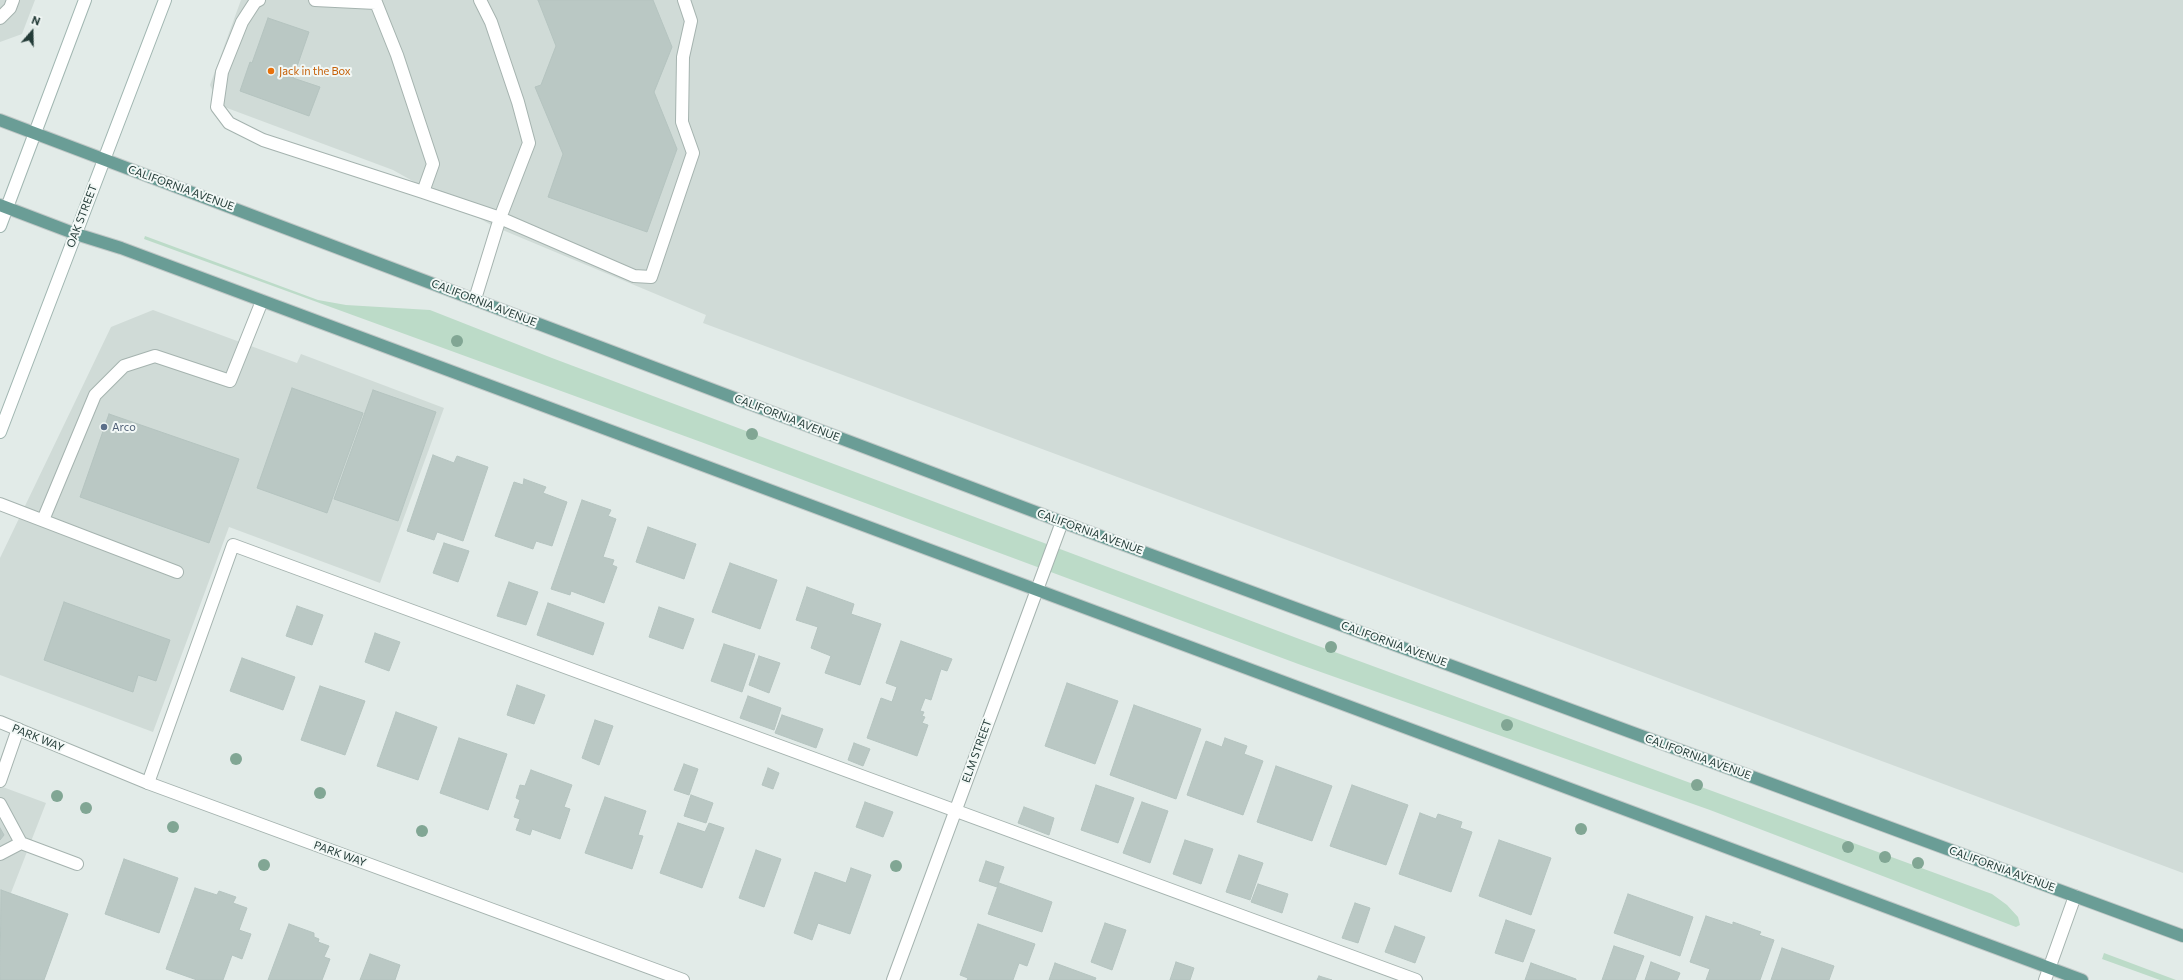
<!DOCTYPE html>
<html>
<head>
<meta charset="utf-8">
<style>
	body { margin:0 }
	#map { position:relative; width:2183px; height:980px; overflow:hidden; background:#e2ebe8; font-family:Commissioner,sans-serif }
	canvas { display:block }
	.north { position:absolute; left:12px; top:12px; width:40px; height:40px; -webkit-text-stroke:3px #f2f8f6; paint-order:stroke; rotate:20deg; font-size:11px; font-weight:700; line-height:16px; text-align:center; color:#233b37 }
	.north::after { content:''; display:block; margin:auto; width:14px; height:18px; background:#233b37; clip-path:polygon(50% 0,100% 100%,50% 72%,0 100%) }
</style>
</head>
<body>
<div id="map">
<canvas width="2183" height="980"></canvas>
<div class="north">N</div>
</div>
<script>
const c = document.querySelector('canvas').getContext('2d');
c.lineJoin = 'round';
function fillPath(path, color) { c.fillStyle = color; c.fill(path, 'evenodd'); }
const poly = rows => new Path2D(rows.map(r => 'M' + r).join(''));
function strokePath(path, color, width, dash) { c.strokeStyle = color; c.lineWidth = width; c.lineCap = dash ? 'butt' : 'round'; c.setLineDash(dash || []); c.stroke(path); }
function drawText(font, color, halo, rows, align = 'center') {
  c.font = font + ' Commissioner,sans-serif'; c.lineWidth = 4; c.setLineDash([]); c.textBaseline = 'middle'; c.strokeStyle = halo; c.fillStyle = color; for (const [text, x, y, turn = 0] of rows) {
    c.save(); c.translate(x, y); c.rotate((+turn || 0) * Math.PI / 180); c.textAlign = isNaN(turn) ? turn : align; if (halo) c.strokeText(text, 0, 0); c.fillText(text, 0, 0); c.restore();
  }
}
const built = poly([
	[0,0,35,0,22,34,0,42],
	[241,0,2183,0,2183,873,703,323,706,315,493,226,393,170,219,105,210,85],
	[153,310,297,363,301,354,444,408,380,583,229,527,153,732,0,675,0,558,111,327],
	[0,786,46,803,0,921]
]);
const green = poly([
	[145,236,318,300,346,305,430,310,552,358,1302,640,1992,894,2007,905,2018,917,2020,925,2016,927,1710,810,1301,665,701,442,144,239],
	[2104,953,2176,980,2160,980,2102,959]
]);
const building = poly([
	[538,0,653,0,672,47,654,92,677,149,647,232,548,197,563,154,535,87,541,85,556,46,538,0],
	[268,18,309,32,293,78,320,87,309,116,240,91,250,62,252,63,268,18],
	[292,388,363,413,327,513,257,488,292,388],
	[373,390,436,412,398,521,334,499,373,390],
	[109,414,239,459,209,543,80,497,109,414],
	[433,455,454,463,457,456,488,467,463,541,437,532,434,540,407,531,433,455],
	[524,479,546,487,543,493,567,502,552,546,536,541,533,549,495,536,514,482,523,485,524,479],
	[582,500,611,510,608,516,616,519,603,557,614,560,612,565,617,567,604,603,571,591,570,595,551,589,582,500],
	[648,527,696,544,684,579,636,562,648,527],
	[444,543,469,551,458,582,433,573,444,543],
	[730,563,777,580,760,629,712,612,730,563],
	[509,582,538,592,526,625,497,616,509,582],
	[807,587,854,604,851,614,881,624,860,685,825,673,831,656,811,648,818,627,796,620,807,587],
	[64,602,170,640,156,681,138,675,133,692,44,660,64,602],
	[548,603,604,623,593,655,537,635,548,603],
	[297,606,323,615,312,645,286,636,297,606],
	[659,607,694,619,683,649,649,637,659,607],
	[375,633,400,642,389,671,365,662,375,633],
	[901,641,952,659,947,671,941,669,931,700,925,698,920,711,924,712,922,716,925,717,922,723,928,725,917,756,867,738,881,698,892,702,897,687,886,683,901,641],
	[724,644,755,654,742,692,711,681,724,644],
	[759,656,780,663,769,693,749,685,759,656],
	[242,658,295,677,283,710,230,691,242,658],
	[1067,683,1118,701,1095,764,1045,746,1067,683],
	[517,685,545,695,534,724,507,715,517,685],
	[320,686,365,701,345,755,301,740,320,686],
	[748,696,781,708,774,730,740,718,748,696],
	[1134,705,1201,729,1176,799,1110,775,1134,705],
	[396,712,437,727,418,780,377,766,396,712],
	[782,715,823,729,816,748,775,733,782,715],
	[595,720,613,726,599,765,582,758,595,720],
	[459,738,507,754,488,810,440,793,459,738],
	[1225,738,1247,746,1244,754,1263,761,1243,815,1187,795,1206,741,1222,747,1225,738],
	[854,743,870,749,863,766,848,760,854,743],
	[684,764,698,769,689,795,674,790,684,764],
	[1276,766,1332,786,1312,841,1257,822,1276,766],
	[768,768,779,773,773,789,762,785,768,768],
	[531,770,572,785,564,807,570,809,560,839,532,829,530,835,516,830,520,819,514,817,520,800,516,798,520,785,525,786,531,770],
	[1096,785,1134,798,1118,843,1081,830,1096,785],
	[1352,785,1408,805,1386,865,1330,846,1352,785],
	[691,795,713,803,706,823,684,816,691,795],
	[605,797,646,811,638,835,643,836,632,869,585,853,605,797],
	[865,802,893,812,883,837,856,827,865,802],
	[1142,802,1168,811,1150,863,1123,853,1142,802],
	[1024,807,1054,818,1049,835,1018,823,1024,807],
	[1420,813,1436,819,1438,814,1462,822,1460,828,1472,832,1451,892,1399,874,1420,813],
	[678,823,705,832,709,823,724,828,702,888,660,873,678,823],
	[0,828,4,835,0,840,0,828],
	[1185,840,1213,849,1201,884,1173,874,1185,840],
	[1499,840,1551,858,1531,915,1479,896,1499,840],
	[756,850,781,859,764,907,739,898,756,850],
	[1239,855,1263,863,1250,900,1226,892,1239,855],
	[124,859,178,878,159,933,105,914,124,859],
	[986,861,1004,867,997,887,979,881,986,861],
	[851,868,871,875,850,934,818,923,812,940,794,933,815,872,846,883,851,868],
	[999,883,1052,902,1042,932,988,914,999,883],
	[1258,884,1288,894,1282,913,1251,902,1258,884],
	[195,888,217,895,219,891,236,897,233,903,247,908,239,930,251,934,242,959,232,955,223,980,197,980,166,969,195,888],
	[1,890,68,914,44,980,0,980,1,890],
	[1628,894,1693,917,1680,956,1614,933,1628,894],
	[1355,903,1370,908,1358,943,1342,938,1355,903],
	[1706,916,1733,925,1733,922,1761,932,1759,935,1774,940,1760,980,1706,980,1710,969,1690,962,1706,916],
	[1506,920,1535,930,1523,962,1495,953,1506,920],
	[1105,923,1126,930,1112,970,1091,962,1105,923],
	[289,924,314,933,314,937,319,939,318,942,329,946,324,957,330,959,322,980,268,980,289,924],
	[978,924,1035,944,1027,966,1019,963,1013,980,967,980,968,978,960,975,978,924],
	[1395,926,1425,937,1415,963,1385,952,1395,926],
	[1614,946,1644,956,1635,980,1602,980,1614,946],
	[1782,948,1834,966,1829,980,1771,980,1782,948],
	[370,954,400,965,395,980,360,980,370,954],
	[1176,962,1194,968,1190,980,1170,980,1176,962],
	[1651,962,1680,973,1677,980,1645,980,1651,962],
	[1055,963,1096,978,1095,980,1049,980,1055,963],
	[1531,963,1576,979,1576,980,1525,980,1531,963],
	[1319,976,1332,980,1317,980,1319,976]
]);
const lane = poly([
	[259,0,255,2,242,22,222,72,217,107,229,123,263,140,423,192],
	[315,0,376,3],
	[375,0,397,55,433,164,423,192,500,218,634,276,651,277,693,153,682,122,683,57,691,21,684,0],
	[0,18,10,8,13,0],
	[475,299,500,218,529,143,518,102,491,22,480,0],
	[0,504,177,572],
	[43,520,95,395,124,366,155,356,230,381,262,301],
	[0,781,18,729],
	[148,783,233,545,1416,980],
	[0,804,21,843,0,854],
	[21,843,77,864]
]);
const street = poly([
	[0,722,148,783,683,980],
	[893,980,1062,522],
	[2045,980,2075,896]
]);
const secondary = poly([
	[0,226,85,0],
	[0,432,165,0]
]);
const primary = poly([
	[0,120,1062,522,2183,936],
	[0,205,76,234,121,248,2082,980]
]);
const trees = [
	[457,341],
	[752,434],
	[1331,647],
	[1507,725],
	[236,759],
	[1697,785],
	[320,793],
	[57,796],
	[86,808],
	[173,827],
	[1581,829],
	[422,831],
	[1848,847],
	[1885,857],
	[1918,863],
	[264,865],
	[896,866]
];
const markers = [
	[271,71,4,"#e8710a"],
	[104,427,4,"#5c6f8a"]
];
const foodNames = [
	["Jack in the Box",279,71]
];
const streetNames = [
	["CALIFORNIA AVENUE",181,188,20],
	["OAK STREET",82,216,-69],
	["CALIFORNIA AVENUE",484,303,21],
	["CALIFORNIA AVENUE",787,418,21],
	["CALIFORNIA AVENUE",1090,532,20],
	["CALIFORNIA AVENUE",1394,644,20],
	["PARK WAY",38,738,22],
	["ELM STREET",977,751,-70],
	["CALIFORNIA AVENUE",1698,757,20],
	["PARK WAY",340,854,20],
	["CALIFORNIA AVENUE",2002,869,20]
];
const serviceNames = [
	["Arco",112,427]
];
fillPath(built, '#d0dbd7');
fillPath(green, '#bcdbc8');
fillPath(building, '#bac8c4');
strokePath(building, '#b5c4c0', 1);
strokePath(lane, '#a5b3af', 14);
strokePath(street, '#a5b3af', 14);
strokePath(secondary, '#a1b6b1', 14);
strokePath(primary, '#c1c8c7', 14);
strokePath(lane, '#fff', 12);
strokePath(street, '#fff', 12);
strokePath(secondary, '#fff', 12);
strokePath(primary, '#6a9d96', 12);
c.fillStyle = '#81a694';
for (const [x, y] of trees) { c.beginPath(); c.arc(x, y, 6, 0, 2 * Math.PI); c.fill(); }
for (const [x, y, r, color] of markers) { const dot = new Path2D(); dot.arc(x, y, r, 0, 2 * Math.PI); c.fillStyle = color; c.fill(dot); strokePath(dot, '#f2f8f6', 1.5); }
drawText('11px', '#c56008', '#f2f8f6', foodNames, 'left');
drawText('11px', '#233b37', '#f2f8f6', streetNames);
drawText('11px', '#4e5e75', '#f2f8f6', serviceNames, 'left');
</script>
</body>
</html>
